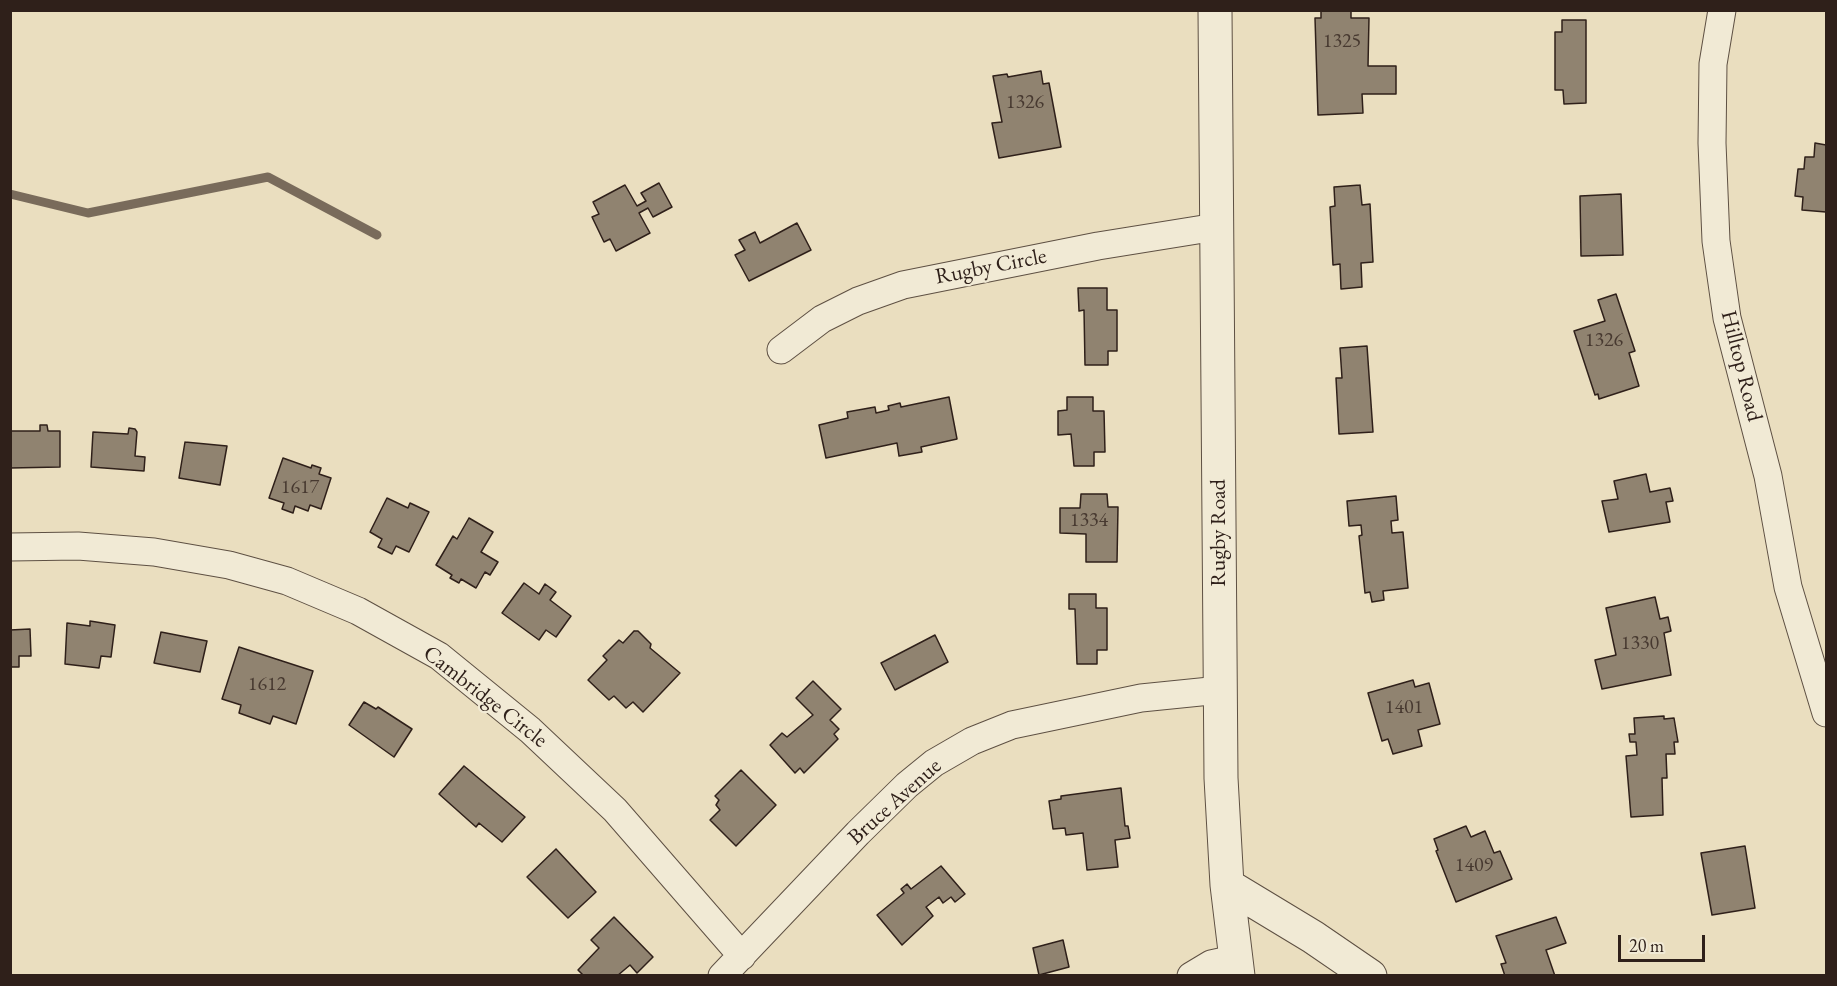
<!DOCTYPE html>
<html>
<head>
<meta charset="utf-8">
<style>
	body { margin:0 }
	#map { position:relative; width:1837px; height:986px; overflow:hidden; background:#eadebf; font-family:"EB Garamond",serif }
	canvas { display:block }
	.frame { position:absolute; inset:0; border:12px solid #2f201a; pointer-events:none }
	.scale { position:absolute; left:1618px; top:935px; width:87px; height:27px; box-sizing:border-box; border:3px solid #2f201a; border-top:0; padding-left:8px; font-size:18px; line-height:21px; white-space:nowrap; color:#2f201a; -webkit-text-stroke:4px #f1ead5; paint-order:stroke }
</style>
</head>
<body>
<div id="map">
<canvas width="1837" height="986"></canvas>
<div class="frame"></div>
<div class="scale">20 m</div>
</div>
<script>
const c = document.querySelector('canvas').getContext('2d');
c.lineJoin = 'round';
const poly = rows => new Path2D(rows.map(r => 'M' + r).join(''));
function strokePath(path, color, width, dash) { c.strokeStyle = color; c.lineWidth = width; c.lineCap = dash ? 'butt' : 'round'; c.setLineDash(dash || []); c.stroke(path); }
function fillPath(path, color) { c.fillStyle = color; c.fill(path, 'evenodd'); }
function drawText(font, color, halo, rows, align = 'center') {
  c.font = font + ' "EB Garamond",serif'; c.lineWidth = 4.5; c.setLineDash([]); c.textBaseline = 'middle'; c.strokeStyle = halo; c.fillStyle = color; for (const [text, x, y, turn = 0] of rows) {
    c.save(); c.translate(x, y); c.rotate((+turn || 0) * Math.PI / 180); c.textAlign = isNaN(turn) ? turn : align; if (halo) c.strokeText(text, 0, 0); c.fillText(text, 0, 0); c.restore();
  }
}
const stream = poly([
	[10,194,88,213,268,177,377,235]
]);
const building = poly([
	[1321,10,1351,10,1351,18,1369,18,1368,66,1396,66,1396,94,1362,94,1363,113,1318,115,1315,18,1321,18,1321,10],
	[1562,20,1586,20,1586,103,1564,104,1563,90,1555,90,1555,32,1562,32,1562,20],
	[1041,71,1043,84,1049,83,1061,147,999,158,992,123,1002,122,993,76,1007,74,1008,77,1041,71],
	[1815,143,1826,145,1826,212,1802,210,1803,197,1795,196,1798,169,1804,169,1805,157,1814,157,1815,143],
	[659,183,672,207,653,217,648,208,639,213,650,233,616,251,610,239,604,242,592,217,599,214,593,202,625,185,637,206,646,201,641,193,659,183],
	[1360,185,1362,205,1370,204,1373,262,1361,263,1362,287,1341,289,1340,264,1333,265,1330,207,1335,206,1334,187,1360,185],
	[1621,194,1623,255,1581,256,1580,196,1621,194],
	[797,223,811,250,749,281,735,255,745,250,739,240,755,232,760,243,797,223],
	[1078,288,1107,288,1107,310,1117,310,1117,351,1108,351,1108,365,1085,365,1084,310,1079,311,1078,288],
	[1616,294,1635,351,1629,353,1639,386,1599,399,1598,394,1595,395,1574,331,1605,321,1598,300,1616,294],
	[1367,346,1373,432,1339,434,1336,378,1342,378,1340,348,1367,346],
	[949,397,957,439,921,447,922,452,899,456,897,443,826,458,819,425,848,418,847,412,875,407,876,413,889,410,888,406,900,403,901,407,949,397],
	[1067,397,1093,397,1093,411,1104,411,1105,452,1094,452,1094,466,1074,466,1071,434,1058,435,1058,411,1067,410,1067,397],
	[40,425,47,425,48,431,60,431,60,467,10,468,10,431,40,431,40,425],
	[129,428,135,429,137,432,135,456,145,457,144,471,91,467,93,432,128,434,129,428],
	[185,442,227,446,220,485,179,478,185,442],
	[283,458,311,468,312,465,321,468,319,474,331,478,321,509,310,505,308,511,295,506,293,513,282,509,284,503,269,498,283,458],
	[1646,474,1650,492,1670,488,1673,501,1666,502,1670,522,1609,532,1602,501,1618,499,1614,481,1646,474],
	[1081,494,1107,494,1108,507,1118,507,1117,562,1086,562,1086,534,1060,533,1060,508,1080,508,1081,494],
	[1396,496,1398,520,1391,521,1392,533,1403,532,1408,588,1383,591,1384,600,1372,602,1370,592,1365,593,1359,536,1362,535,1361,525,1349,526,1347,501,1396,496],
	[387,498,408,508,410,503,429,512,409,552,396,546,392,554,378,547,382,539,370,532,387,498],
	[469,518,493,532,481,552,498,562,490,575,485,572,476,588,461,579,459,583,450,578,452,575,436,565,453,536,457,539,469,518],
	[524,583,539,594,545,584,556,592,550,600,571,616,556,637,546,630,539,640,502,613,524,583],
	[1069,594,1096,594,1096,608,1107,608,1107,650,1097,650,1097,664,1077,664,1075,609,1069,609,1069,594],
	[1655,597,1660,619,1668,617,1671,631,1664,633,1671,675,1602,689,1595,660,1616,655,1606,608,1655,597],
	[90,621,115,625,111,657,101,656,99,668,65,664,67,623,90,626,90,621],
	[30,629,31,656,19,656,19,667,10,667,10,630,30,629],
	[634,631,638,631,651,644,650,648,680,673,643,712,633,702,626,708,614,696,609,700,588,680,607,660,603,656,619,640,623,643,634,631],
	[161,632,207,641,200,672,154,663,161,632],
	[935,635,948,662,895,690,881,663,935,635],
	[239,647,313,671,296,724,273,716,270,724,239,713,241,705,222,699,239,647],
	[1413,680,1415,687,1429,683,1440,724,1418,730,1422,746,1393,754,1388,739,1382,741,1368,693,1413,680],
	[813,681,841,709,830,720,839,729,834,734,838,739,804,773,800,768,795,773,770,745,782,733,787,737,813,715,796,698,813,681],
	[364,702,376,709,378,707,412,729,394,757,349,725,364,702],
	[1664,716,1664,719,1674,718,1678,742,1674,742,1675,754,1666,754,1667,778,1662,778,1663,815,1631,817,1626,756,1637,755,1636,742,1630,742,1629,734,1635,734,1634,718,1664,716],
	[464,766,525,817,502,842,479,823,476,827,439,794,464,766],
	[741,770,776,805,736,846,710,820,720,810,716,805,719,800,715,796,741,770],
	[1121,788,1125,826,1128,826,1130,838,1115,840,1118,867,1087,870,1083,833,1066,835,1065,828,1053,829,1049,801,1061,799,1061,796,1121,788],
	[1466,826,1471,837,1485,831,1494,853,1500,851,1512,879,1456,902,1436,851,1438,850,1434,839,1466,826],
	[1745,846,1755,908,1712,915,1701,853,1745,846],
	[556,849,596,892,568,918,527,877,556,849],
	[941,866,965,894,955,902,951,897,943,903,939,897,926,907,933,916,902,945,877,915,904,893,901,889,907,884,911,889,941,866],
	[614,917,653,957,637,973,630,965,617,976,584,976,578,970,599,948,591,940,614,917],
	[1556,917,1566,943,1546,950,1555,976,1505,976,1501,964,1506,963,1496,936,1556,917],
	[1063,940,1069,967,1039,975,1033,948,1063,940]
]);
const minor = poly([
	[1722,10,1713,64,1712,143,1716,241,1727,318,1768,476,1788,587,1826,713],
	[781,350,822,319,858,301,903,285,1098,246,1216,227],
	[10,547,78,546,154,552,229,565,287,581,358,611,439,656,530,730,615,810,742,956],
	[722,976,858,833,907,785,934,763,972,741,1012,725,1141,698,1220,690],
	[1191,976,1211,964,1234,959]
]);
const tertiary = poly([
	[1215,10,1221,778,1227,885,1238,976],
	[1227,885,1313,937,1370,976]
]);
const numberNames = [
	["1325",1342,42],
	["1326",1025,103],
	["1326",1604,341],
	["1617",300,488],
	["1334",1089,521],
	["1330",1640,644],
	["1612",267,685],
	["1401",1404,708],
	["1409",1474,866]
];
const streetNames = [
	["Rugby Circle",991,267,-11],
	["Hilltop Road",1741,366,76],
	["Rugby Road",1219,533,-90],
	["Cambridge Circle",485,697,38],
	["Bruce Avenue",895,802,-42]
];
strokePath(stream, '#796b5b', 9);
fillPath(building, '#908370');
strokePath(building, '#2f201a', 1.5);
strokePath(minor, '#5e5043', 29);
strokePath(tertiary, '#5e5043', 35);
strokePath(minor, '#f1ead5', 27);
strokePath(tertiary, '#f1ead5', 33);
drawText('20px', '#473930', null, numberNames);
drawText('22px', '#2f201a', '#f1ead5', streetNames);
</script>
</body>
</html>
